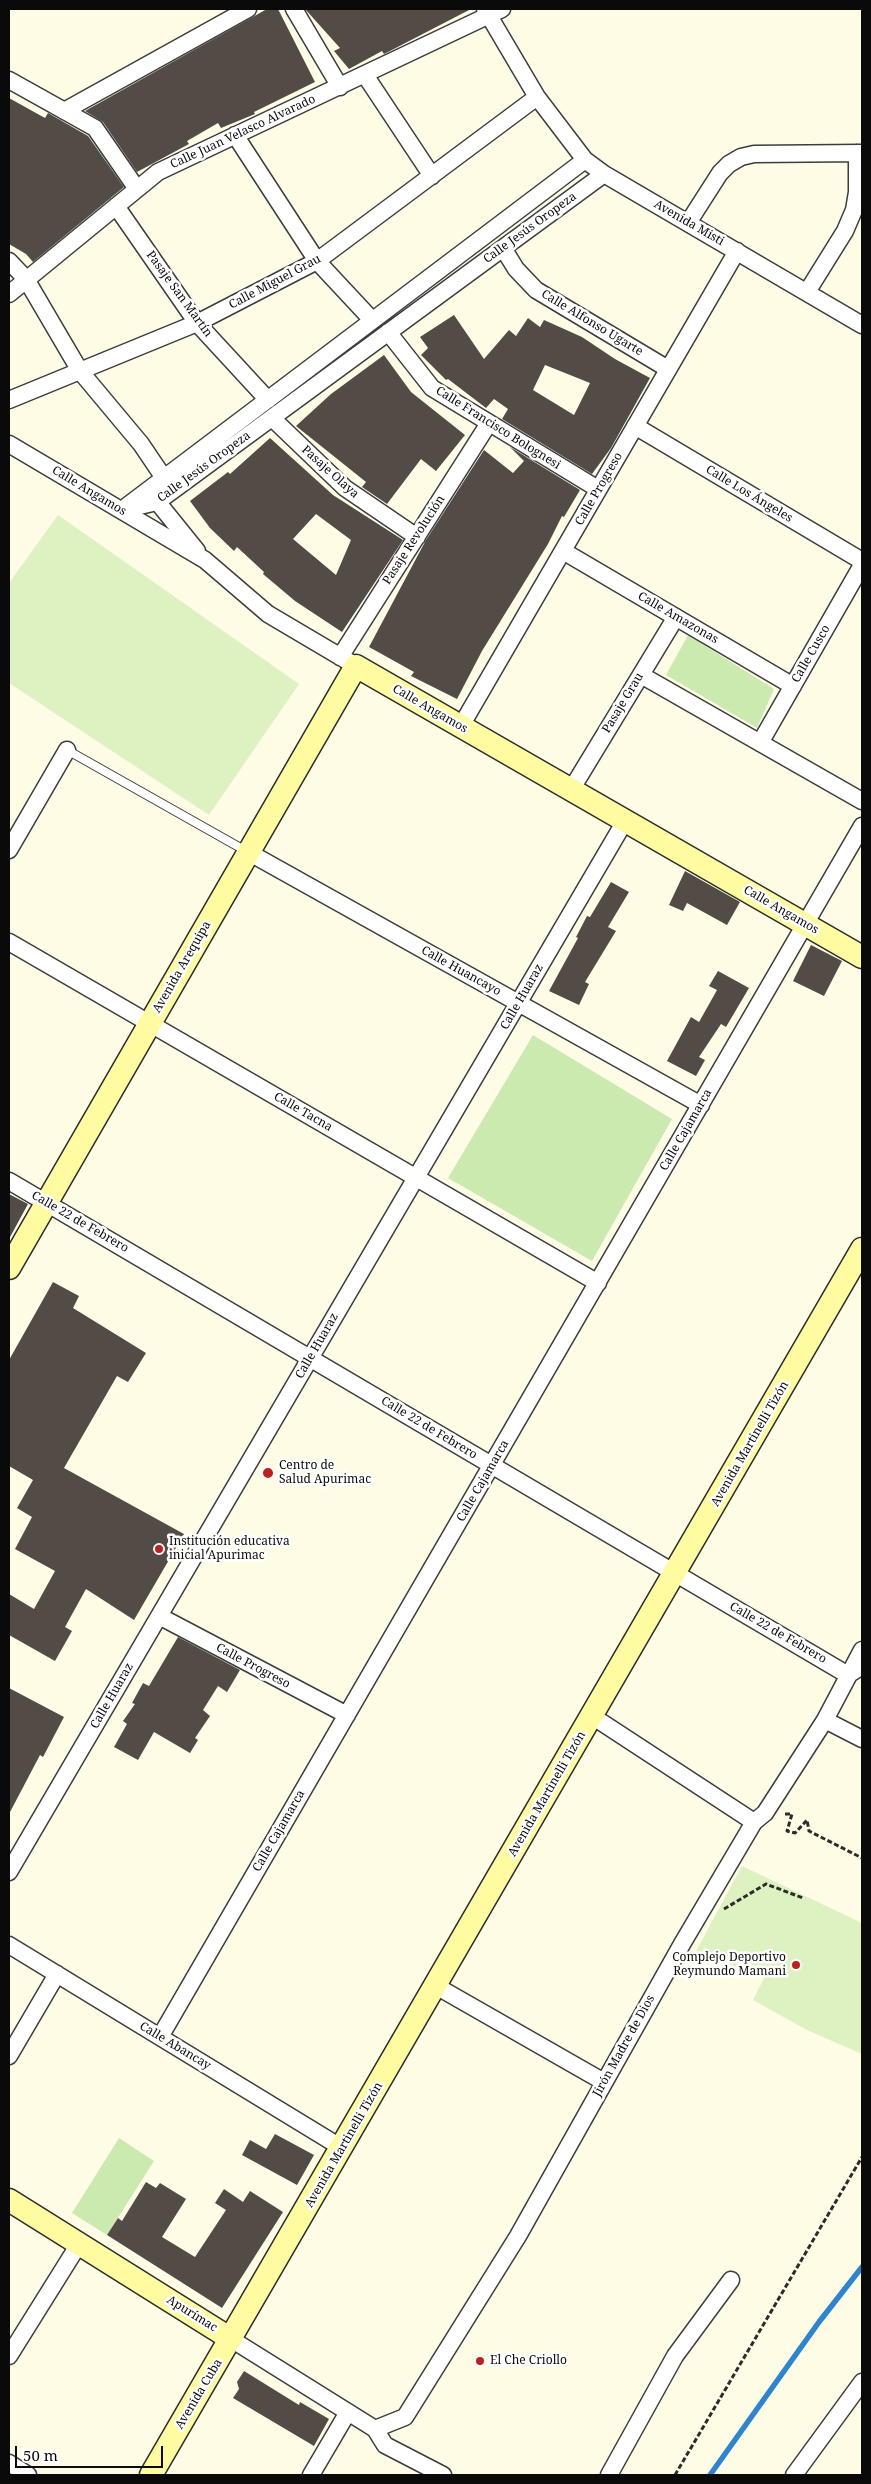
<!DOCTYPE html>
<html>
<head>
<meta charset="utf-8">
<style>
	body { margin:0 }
	#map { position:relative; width:871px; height:2484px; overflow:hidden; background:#fffce6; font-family:"Noto Serif",serif }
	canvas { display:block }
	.frame { position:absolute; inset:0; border:10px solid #0a0a0a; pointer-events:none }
	.scale { position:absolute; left:15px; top:2446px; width:148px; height:22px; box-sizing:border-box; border:2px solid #0a0a0a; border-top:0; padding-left:6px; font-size:15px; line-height:18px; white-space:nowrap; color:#0a0a0a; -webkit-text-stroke:4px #fff; paint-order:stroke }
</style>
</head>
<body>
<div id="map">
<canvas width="871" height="2484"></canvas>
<div class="frame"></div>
<div class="scale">50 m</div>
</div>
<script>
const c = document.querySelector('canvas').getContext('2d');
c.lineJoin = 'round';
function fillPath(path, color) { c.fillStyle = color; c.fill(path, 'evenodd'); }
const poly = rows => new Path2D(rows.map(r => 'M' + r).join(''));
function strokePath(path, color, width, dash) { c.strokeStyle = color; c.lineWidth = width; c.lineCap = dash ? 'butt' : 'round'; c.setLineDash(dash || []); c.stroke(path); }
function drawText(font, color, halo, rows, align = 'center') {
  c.font = font + ' "Noto Serif",serif'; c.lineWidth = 5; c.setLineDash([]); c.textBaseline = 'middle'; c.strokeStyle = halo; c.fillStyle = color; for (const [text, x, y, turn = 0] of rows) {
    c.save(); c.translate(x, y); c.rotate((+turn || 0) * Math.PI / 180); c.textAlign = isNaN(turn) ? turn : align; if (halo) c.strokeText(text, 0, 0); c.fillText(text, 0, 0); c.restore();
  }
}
const green = poly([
	[688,635,774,689,757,728,666,675],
	[533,1035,672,1119,592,1261,448,1178],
	[119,2138,154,2161,107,2235,72,2213]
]);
const pitch = poly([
	[58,515,299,684,209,815,9,683,9,583],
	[742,1866,862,1923,862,2054,807,2030,753,2000,764,1978,696,1951]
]);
const stream = poly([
	[710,2475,819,2322,862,2267]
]);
const building = poly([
	[267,9,278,9,315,82,254,112,255,114,221,128,218,123,187,141,189,144,137,172,103,122,85,111],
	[305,9,471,9,388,52,384,54,382,51,349,69,334,51,340,48],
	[9,98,45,118,48,113,88,136,124,187,33,262,26,254,9,244],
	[454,315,484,359,509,330,516,336,528,318,540,327,544,320,582,337,615,359,650,378,611,448,592,474,502,419,508,409,494,399,486,408,448,379,446,380,421,355,428,348,420,337],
	[545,365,590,383,574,415,533,390],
	[384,355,411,392,465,435,436,471,421,459,387,504,362,487,366,482,296,426,331,394],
	[270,438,333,495,403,540,342,632,295,601,263,574,264,572,237,547,234,551,210,528,190,501,228,472,230,474],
	[316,514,351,540,336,575,293,539],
	[510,447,580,490,564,517,562,516,548,544,482,651,457,699,411,676,414,672,369,647,426,540,484,450,513,473,524,461],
	[685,871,740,902,727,925,687,903,683,911,669,905],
	[611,882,629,892,608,927,616,931,585,982,589,984,579,1005,549,991,578,938,576,937,587,916,590,917],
	[811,945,842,961,824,996,793,981],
	[718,971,749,988,726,1027,721,1024,699,1057,705,1060,696,1076,667,1061,691,1017,699,1022,717,990,709,986],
	[9,1194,28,1204,9,1239],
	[53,1282,79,1296,73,1308,146,1353,128,1382,117,1376,64,1468,184,1534,134,1620,86,1589,65,1627,72,1631,55,1661,9,1635,9,1594,34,1609,55,1571,15,1549,32,1517,17,1508,33,1480,9,1466,9,1360],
	[178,1637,240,1670,227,1692,218,1686,203,1710,210,1716,195,1738,198,1740,190,1753,154,1732,138,1760,114,1747,127,1724,123,1721,135,1704,132,1703,143,1683,149,1686],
	[9,1688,64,1717,43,1757,40,1755,9,1814],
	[275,2134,314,2155,297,2185,242,2155,250,2140,266,2149],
	[146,2182,156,2188,160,2183,186,2199,162,2237,195,2257,226,2210,215,2203,224,2189,243,2202,250,2191,283,2212,222,2308,107,2235,118,2218,122,2221],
	[244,2371,299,2405,300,2402,329,2419,314,2446,233,2398,239,2389,237,2382]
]);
const path = poly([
	[785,1814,792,1814,787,1831,795,1833,807,1820,809,1831,862,1858],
	[724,1909,766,1884,803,1898],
	[675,2475,862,2157]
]);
const lane = poly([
	[67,750,246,851]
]);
const street = poly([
	[294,9,340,87],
	[485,9,537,97,585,160,604,174,862,325],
	[365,75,432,176],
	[9,80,95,128,137,189],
	[64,111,248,9],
	[235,135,317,261,372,320],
	[116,206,197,323,268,400],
	[688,223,720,173,729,164,741,157,754,154,862,153],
	[503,248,516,269,536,290,668,369],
	[9,261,26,279,80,371,141,444,164,478],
	[807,292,845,231,854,210,857,192,857,153],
	[9,294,158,172,502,9],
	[388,332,432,388,598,489],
	[9,400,197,323,317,261,537,97],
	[272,418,345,488,417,537],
	[635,426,862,561],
	[9,444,205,560,268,614,356,666],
	[151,494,197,551],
	[127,506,585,160],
	[122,510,157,502,604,174],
	[563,551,793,686],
	[340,657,489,423],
	[641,675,862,801],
	[461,726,737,251],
	[760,743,862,565],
	[571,790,676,617],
	[9,850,67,750],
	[248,852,701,1105],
	[9,942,598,1283],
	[9,1181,848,1675,862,1666],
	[159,1616,347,1715],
	[592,1716,754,1822],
	[825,1720,862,1739],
	[9,1872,625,821],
	[9,1945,342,2148],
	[436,1986,604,2082],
	[160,2037,862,826],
	[9,2056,57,1974],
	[231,2339,375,2429,385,2445,443,2475],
	[9,2356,79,2244],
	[375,2429,405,2417,518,2236,682,1944,754,1822,765,1813,825,1720,862,1650],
	[9,2463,28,2475],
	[311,2475,348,2412],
	[609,2475,675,2356,731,2280],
	[794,2475,862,2382]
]);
const secondary = poly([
	[9,1268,356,666,862,957],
	[9,2200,231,2339],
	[151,2475,862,1249]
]);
const markers = [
	[268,1473,6,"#bf201d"],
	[159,1549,5,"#bf201d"],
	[796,1965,5,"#bf201d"],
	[480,2361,5,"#bf201d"]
];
const streetNames = [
	["Calle Juan Velasco Alvarado",243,132,-25],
	["Avenida Misti",689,223,30],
	["Calle Jesús Oropeza",530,228,-36],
	["Calle Miguel Grau",275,282,-28],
	["Pasaje San Martín",179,294,54],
	["Calle Alfonso Ugarte",592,323,31],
	["Calle Francisco Bolognesi",498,428,32],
	["Calle Jesús Oropeza",204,467,-36],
	["Pasaje Olaya",330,472,42],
	["Calle Progreso",599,489,-60],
	["Calle Angamos",89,491,31],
	["Calle Los Ángeles",749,494,31],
	["Pasaje Revolución",414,540,-57],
	["Calle Amazonas",678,618,30],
	["Calle Cusco",811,654,-60],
	["Pasaje Grau",623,703,-59],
	["Calle Angamos",430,709,30],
	["Calle Angamos",781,910,30],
	["Avenida Arequipa",182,967,-60],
	["Calle Huancayo",461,971,29],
	["Calle Huaraz",522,997,-60],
	["Calle Tacna",303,1112,30],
	["Calle Cajamarca",686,1130,-60],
	["Calle 22 de Febrero",80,1222,30],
	["Calle Huaraz",317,1346,-60],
	["Calle 22 de Febrero",429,1428,31],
	["Avenida Martinelli Tizón",750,1444,-60],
	["Calle Cajamarca",483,1481,-60],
	["Calle 22 de Febrero",778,1633,30],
	["Calle Progreso",253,1666,28],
	["Calle Huaraz",112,1696,-60],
	["Avenida Martinelli Tizón",547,1794,-60],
	["Calle Cajamarca",279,1831,-60],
	["Calle Abancay",175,2046,31],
	["Jirón Madre de Dios",624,2046,-61],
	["Avenida Martinelli Tizón",344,2145,-60],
	["Apurímac",192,2314,32],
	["Avenida Cuba",199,2394,-59]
];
const poiNames = [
	["Centro de",279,1466],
	["Salud Apurimac",279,1480],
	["Institución educativa",169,1542],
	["inicial Apurimac",169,1556],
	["Complejo Deportivo",786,1958,"right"],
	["Reymundo Mamani",786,1972,"right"],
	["El Che Criollo",490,2361]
];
fillPath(green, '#caeaaf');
fillPath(pitch, '#ddf1c1');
strokePath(stream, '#2c85d3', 5.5);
fillPath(building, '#534c46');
strokePath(lane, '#3d3d3d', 10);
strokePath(street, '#3d3d3d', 19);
strokePath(secondary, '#2c2c2c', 25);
strokePath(path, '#2c2c2c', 3, [5, 2.5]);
strokePath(lane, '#fff', 8);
strokePath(street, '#fff', 16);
strokePath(secondary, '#fffba1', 22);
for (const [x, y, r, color] of markers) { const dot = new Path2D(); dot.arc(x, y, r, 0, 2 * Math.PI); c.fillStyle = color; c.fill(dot); strokePath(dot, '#fff', 2); }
drawText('12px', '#0a0a0a', '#fff', streetNames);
drawText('12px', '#0a0a0a', '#fff', poiNames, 'left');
</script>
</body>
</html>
